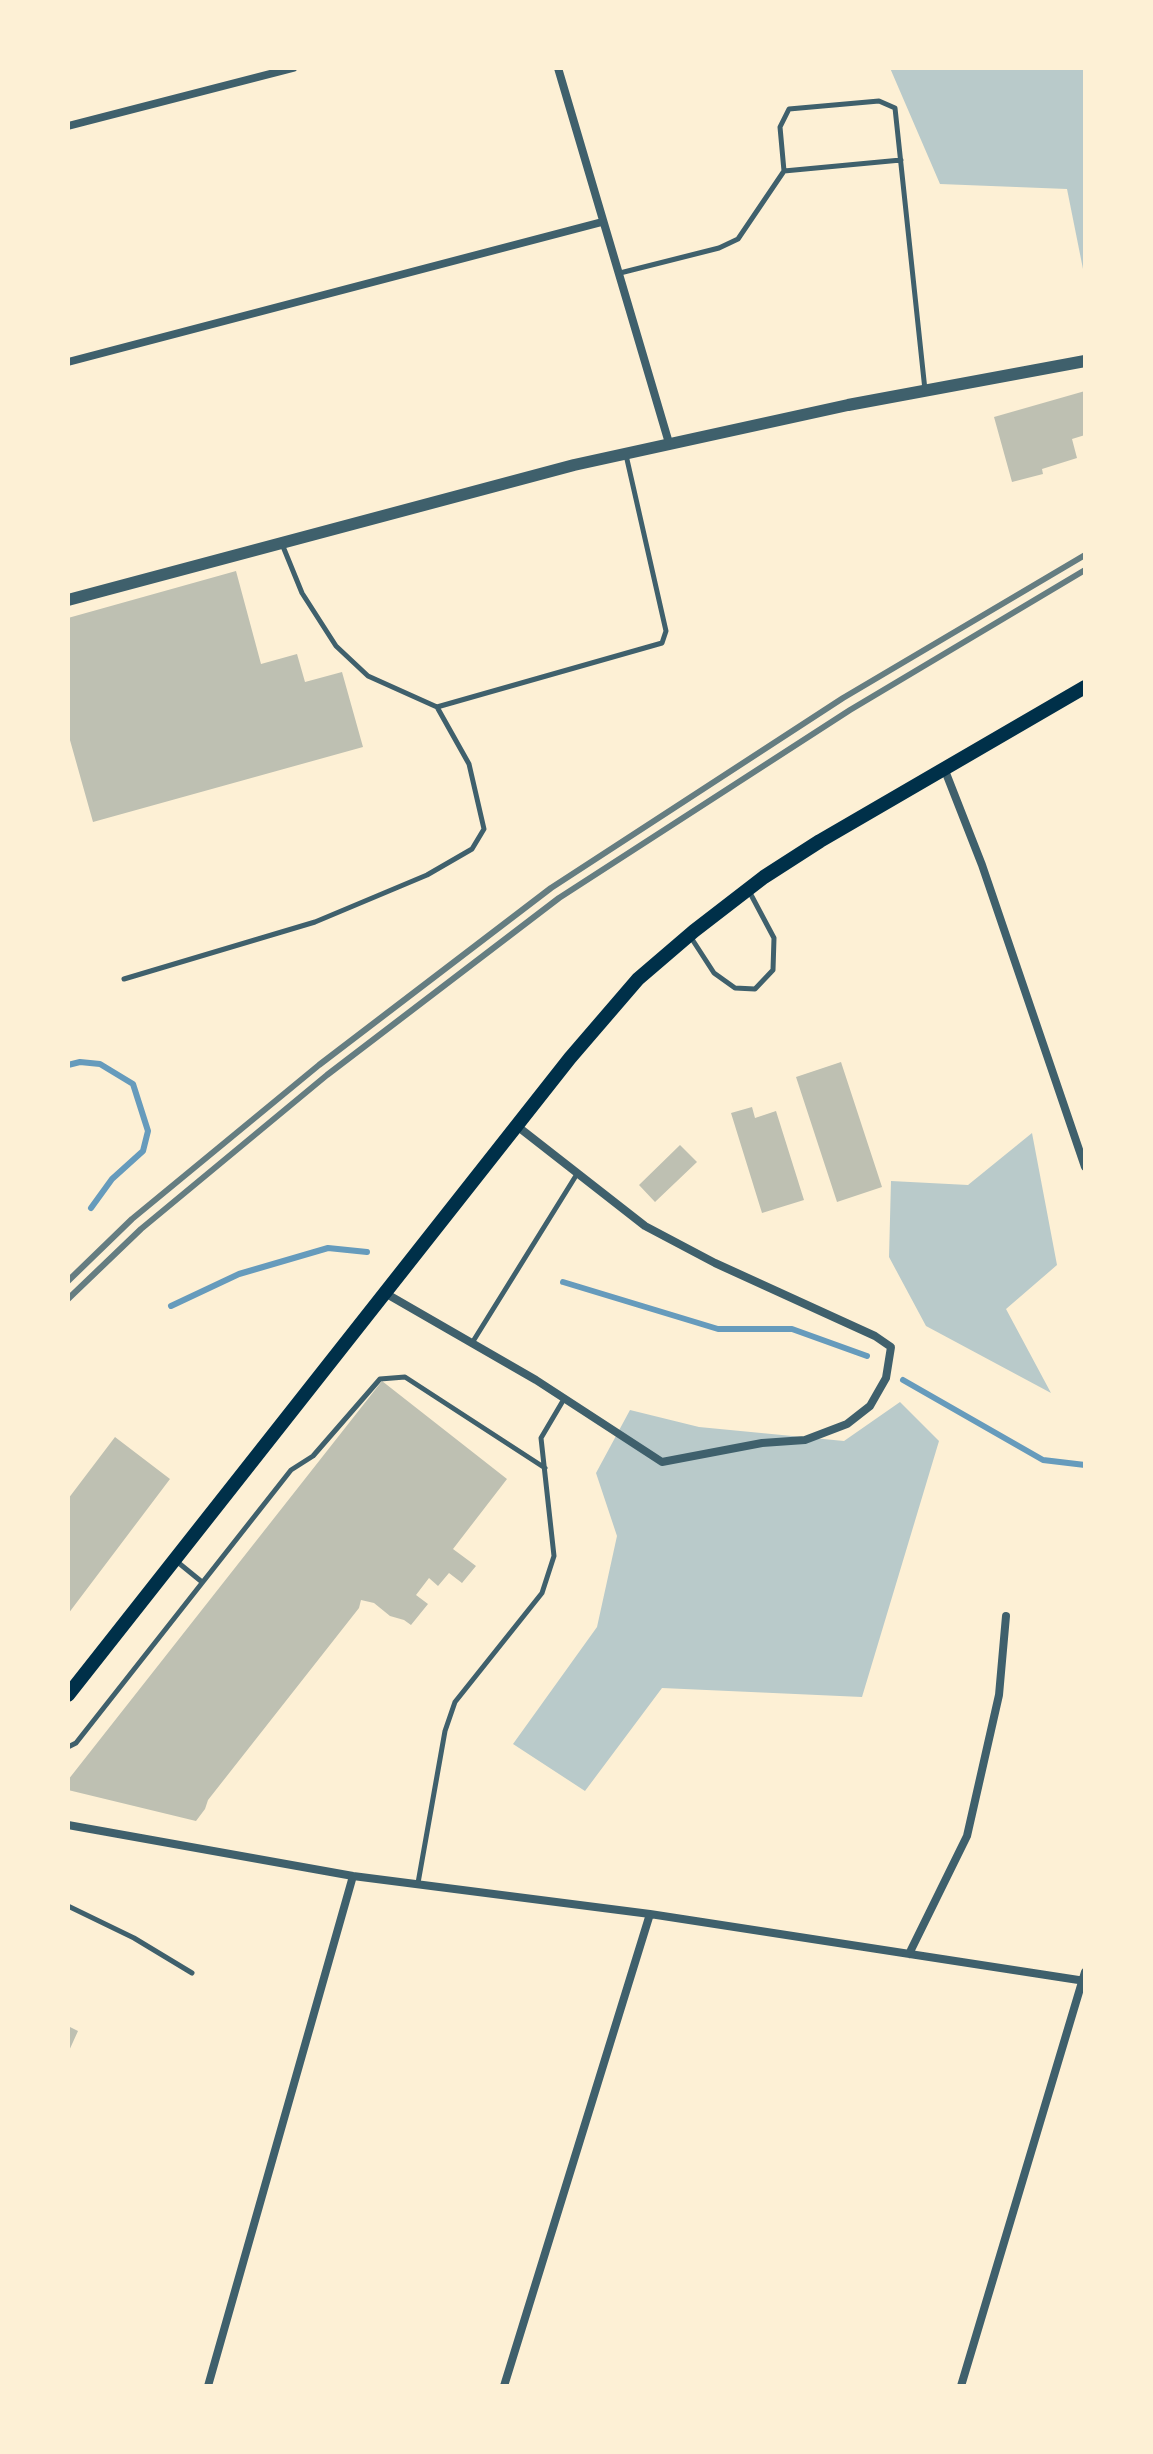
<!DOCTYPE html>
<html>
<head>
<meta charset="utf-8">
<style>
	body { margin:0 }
	#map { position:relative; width:1153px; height:2454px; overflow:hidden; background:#fdf0d5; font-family:Inter,sans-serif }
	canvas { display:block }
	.frame { position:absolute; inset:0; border:70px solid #fdf0d5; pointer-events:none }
</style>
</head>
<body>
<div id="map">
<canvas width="1153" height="2454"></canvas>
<div class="frame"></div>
</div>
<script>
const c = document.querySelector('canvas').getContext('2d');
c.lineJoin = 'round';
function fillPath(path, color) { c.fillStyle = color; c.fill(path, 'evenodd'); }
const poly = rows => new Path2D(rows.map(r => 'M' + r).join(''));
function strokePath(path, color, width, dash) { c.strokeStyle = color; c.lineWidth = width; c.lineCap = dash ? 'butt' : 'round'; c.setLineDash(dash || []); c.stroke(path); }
const green = poly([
	[890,68,1085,68,1085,279,1067,189,940,184],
	[1032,1133,1057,1265,1006,1309,1051,1393,926,1326,889,1257,891,1181,968,1185],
	[900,1402,939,1441,862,1697,662,1688,585,1791,513,1744,597,1627,617,1536,596,1473,630,1410,699,1427,844,1441]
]);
const stream = poly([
	[68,1065,80,1062,100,1064,133,1084,148,1131,143,1151,112,1179,91,1208],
	[563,1282,718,1329,792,1329,867,1356],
	[171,1306,239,1274,328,1248,367,1252],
	[903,1380,1043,1460,1085,1465]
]);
const building = poly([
	[1085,391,1085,435,1072,439,1077,458,1042,469,1043,474,1012,482,994,417],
	[236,571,261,664,297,654,305,682,342,672,363,747,93,822,68,733,68,618],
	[841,1062,882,1187,837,1202,796,1077],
	[752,1107,755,1118,776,1111,804,1200,762,1213,731,1113],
	[680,1145,697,1162,655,1202,639,1185],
	[382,1381,507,1479,453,1549,476,1566,462,1583,449,1573,438,1586,429,1578,416,1595,428,1604,411,1625,404,1620,390,1616,374,1603,361,1600,359,1608,208,1800,205,1809,196,1821,68,1790,68,1780],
	[115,1437,170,1479,68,1614,68,1499],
	[68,2026,78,2031,68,2053]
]);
const service = poly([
	[901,160,784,171,780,127,789,109,879,101,895,108,925,390],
	[620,273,719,248,738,239,784,171],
	[437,707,662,643,666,631,626,455],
	[690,936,714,973,735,988,755,989,773,970,774,938,749,891],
	[124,979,315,922,427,875,472,849,484,829,469,764,437,707,368,676,336,646,302,593,282,544],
	[472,1343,577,1174],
	[175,1560,202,1582],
	[68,1747,76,1743,291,1470,313,1456,380,1379,405,1377,545,1468],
	[418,1883,445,1731,455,1702,542,1593,554,1556,541,1438,564,1399],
	[68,1906,134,1938,192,1973]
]);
const minor = poly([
	[558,68,669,443],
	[68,126,293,68],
	[68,362,602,222],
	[944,768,982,865,1085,1167],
	[385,1293,536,1380,662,1462,762,1443,805,1440,847,1424,870,1406,886,1378,891,1347,875,1336,715,1263,645,1226,517,1126],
	[68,1825,353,1876,650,1914,1085,1981],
	[909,1954,967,1836,999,1695,1006,1616],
	[208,2386,353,1876],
	[504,2386,650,1914],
	[961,2386,1085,1972]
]);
const tertiary = poly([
	[68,600,574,465,848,405,1085,361]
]);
const secondary = poly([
	[68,1695,570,1058,638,979,694,931,764,877,820,841,1085,687]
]);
const rail = poly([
	[68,1281,132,1219,319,1065,551,888,843,698,1085,555],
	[68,1299,141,1229,327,1075,559,898,850,710,1085,570]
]);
fillPath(green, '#b9caca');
strokePath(stream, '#669bbc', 6);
fillPath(building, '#bec0b2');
strokePath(service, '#3f606c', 5);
strokePath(minor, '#3f606c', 8);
strokePath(tertiary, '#3f606c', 12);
strokePath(secondary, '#003049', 14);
strokePath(rail, '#657d81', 6);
</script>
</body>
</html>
